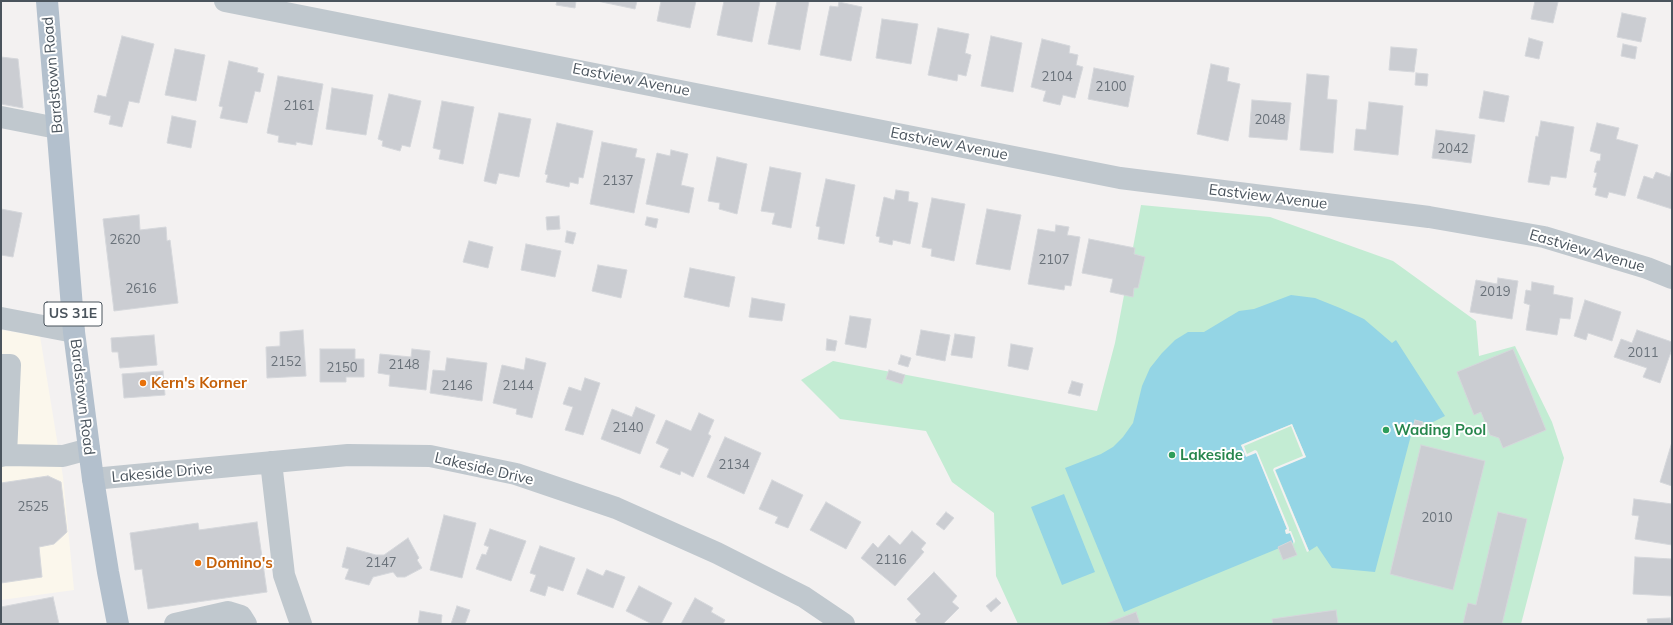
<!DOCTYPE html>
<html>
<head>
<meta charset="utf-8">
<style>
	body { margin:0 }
	#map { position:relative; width:1673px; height:625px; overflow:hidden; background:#f3f1f1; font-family:Mulish,sans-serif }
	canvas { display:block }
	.frame { position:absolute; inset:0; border:2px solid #4a545d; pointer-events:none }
</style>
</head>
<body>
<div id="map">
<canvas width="1673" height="625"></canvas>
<div class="frame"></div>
</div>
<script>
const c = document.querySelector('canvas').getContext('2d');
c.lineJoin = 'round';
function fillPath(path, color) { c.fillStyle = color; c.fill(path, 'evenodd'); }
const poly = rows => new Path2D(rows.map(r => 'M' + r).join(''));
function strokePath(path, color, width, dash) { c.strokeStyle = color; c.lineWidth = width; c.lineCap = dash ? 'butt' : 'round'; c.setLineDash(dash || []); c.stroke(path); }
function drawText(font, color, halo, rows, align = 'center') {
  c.font = font + ' Mulish,sans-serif'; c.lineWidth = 4; c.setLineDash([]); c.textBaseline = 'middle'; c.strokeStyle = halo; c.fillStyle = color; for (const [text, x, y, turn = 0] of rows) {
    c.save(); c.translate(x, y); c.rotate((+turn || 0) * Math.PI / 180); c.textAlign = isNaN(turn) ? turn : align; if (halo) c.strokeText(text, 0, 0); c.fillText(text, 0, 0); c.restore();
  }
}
const commercial = poly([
	[1,330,40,336,63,477,74,590,1,600]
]);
const green = poly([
	[1141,205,1270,217,1393,261,1476,321,1479,356,1515,346,1552,422,1564,458,1521,624,1018,624,996,576,994,513,952,482,926,431,840,419,801,380,833,361,1097,411,1115,343]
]);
const water = poly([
	[1291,295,1315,298,1340,308,1364,319,1392,343,1396,340,1445,416,1429,424,1415,420,1375,572,1332,568,1317,546,1309,551,1275,469,1306,457,1292,424,1241,445,1246,456,1256,452,1287,529,1285,530,1286,534,1290,533,1294,542,1124,612,1065,468,1101,454,1113,447,1123,437,1133,423,1142,386,1150,368,1162,353,1175,340,1188,332,1204,332,1239,311,1254,309],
	[1064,494,1095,572,1062,585,1031,507]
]);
const pier = poly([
	[1292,424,1306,457,1275,470,1309,551,1307,552,1273,470,1274,468,1303,456,1291,426,1244,446,1247,454,1255,450,1257,451,1289,528,1289,531,1291,531,1295,541,1294,544,1290,533,1286,534,1285,530,1287,529,1256,453,1246,457,1241,445]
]);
const building = poly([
	[557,1,576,1,575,8,556,5,557,1],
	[597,1,637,1,635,9,597,1],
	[661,1,696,1,690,28,657,21,661,1],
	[724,1,760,1,752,42,717,35,724,1],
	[777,1,809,1,800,50,768,44,777,1],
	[1535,1,1558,2,1553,23,1531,19,1535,1],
	[839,2,862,7,851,61,820,55,830,6,838,7,839,2],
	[1622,13,1646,18,1641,42,1617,37,1622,13],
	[882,19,918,24,911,64,876,58,882,19],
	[938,28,969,34,965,53,971,55,966,76,958,74,957,81,928,75,938,28],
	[122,36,154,44,139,103,129,101,122,127,109,124,111,116,94,112,98,95,106,97,122,36],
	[991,36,1022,43,1013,92,981,86,991,36],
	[1529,38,1543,42,1539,59,1525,56,1529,38],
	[1042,39,1070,46,1069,53,1078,55,1076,65,1083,67,1075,98,1063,95,1060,105,1043,101,1046,91,1031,87,1042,39],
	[1623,44,1637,47,1635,59,1621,56,1623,44],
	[1391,47,1417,49,1414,72,1389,70,1391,47],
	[175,49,205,55,196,101,165,95,175,49],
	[1,57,18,59,23,108,1,104,1,57],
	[229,61,258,68,257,72,264,74,260,92,255,91,247,123,220,118,223,107,219,106,229,61],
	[1211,64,1229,68,1227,81,1240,84,1228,141,1197,134,1211,64],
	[1094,68,1134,76,1128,107,1088,99,1094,68],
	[1416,73,1428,74,1427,86,1415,85,1416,73],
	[1307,74,1329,76,1327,99,1337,100,1333,153,1300,150,1307,74],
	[278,76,323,84,312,145,296,142,296,145,278,142,279,136,267,133,278,76],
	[332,88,373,95,366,135,326,129,332,88],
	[1484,91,1509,96,1504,122,1479,118,1484,91],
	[389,94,421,101,410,147,402,145,400,151,382,146,383,141,378,139,389,94],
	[1252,100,1291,103,1287,140,1249,137,1252,100],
	[442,101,474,107,463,164,439,159,441,150,433,148,442,101],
	[1369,102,1403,106,1398,155,1354,150,1356,129,1366,130,1369,102],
	[499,113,531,119,519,177,499,173,496,184,484,181,499,113],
	[172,116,196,121,191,148,167,143,172,116],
	[1541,121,1574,127,1566,178,1551,176,1549,185,1528,182,1536,136,1538,137,1541,121],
	[557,123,593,131,583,178,579,177,578,184,570,182,569,187,546,182,548,175,545,174,557,123],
	[1597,123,1619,128,1616,139,1638,145,1625,196,1609,192,1607,198,1595,195,1597,188,1593,187,1597,173,1594,172,1597,161,1600,161,1601,154,1590,151,1597,123],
	[1436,130,1475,135,1471,163,1432,158,1436,130],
	[602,142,637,149,635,157,645,159,634,213,590,204,602,142],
	[671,150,688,154,681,185,694,188,689,213,646,204,657,153,670,156,671,150],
	[717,157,747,164,737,214,719,209,720,203,708,201,717,157],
	[770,167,801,173,791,228,772,224,775,213,761,211,770,167],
	[1672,168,1672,209,1637,198,1644,176,1653,179,1656,172,1670,177,1672,168],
	[826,179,855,185,844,244,818,239,820,227,816,226,826,179],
	[896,190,909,192,908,201,918,203,910,244,893,240,892,245,879,242,880,237,876,236,884,197,894,200,896,190],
	[932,198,965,204,954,261,931,256,932,249,922,247,932,198],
	[1,209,22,213,13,257,1,255,1,209],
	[987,209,1021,215,1010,270,976,264,987,209],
	[139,215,140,230,166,227,167,241,170,240,178,303,114,311,103,219,139,215],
	[559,216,560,229,547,230,546,217,559,216],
	[647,217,658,219,656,228,645,225,647,217],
	[1056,225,1069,227,1067,235,1080,237,1071,286,1065,285,1064,290,1028,284,1038,229,1055,232,1056,225],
	[567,231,576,233,573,244,565,242,567,231],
	[1089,239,1135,248,1134,254,1145,257,1138,288,1134,288,1133,297,1110,292,1113,279,1082,273,1089,239],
	[469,241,493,247,488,268,463,262,469,241],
	[526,244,561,251,555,277,521,270,526,244],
	[598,265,627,270,621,298,592,291,598,265],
	[690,268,735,277,729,307,684,297,690,268],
	[1498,278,1518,281,1512,319,1470,312,1476,280,1497,284,1498,278],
	[1532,282,1554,286,1553,294,1573,298,1570,319,1560,318,1557,335,1526,330,1530,305,1524,303,1526,290,1531,291,1532,282],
	[752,298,785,304,782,321,749,317,752,298],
	[1585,300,1621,312,1612,341,1588,333,1586,340,1574,336,1585,300],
	[850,316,871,319,866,348,845,344,850,316],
	[303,330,306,376,267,378,266,347,280,346,280,332,303,330],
	[921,330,950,335,945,361,916,355,921,330],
	[1637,330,1672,342,1672,349,1660,383,1643,377,1647,368,1614,357,1621,339,1632,343,1637,330],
	[955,334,975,337,972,358,951,355,955,334],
	[154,335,157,365,120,368,118,352,112,352,111,338,154,335],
	[827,339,837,341,835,351,826,350,827,339],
	[1011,344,1033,348,1028,370,1008,366,1011,344],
	[320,349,355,349,355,359,364,359,364,377,346,377,346,382,320,382,320,349],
	[412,349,430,351,426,390,389,386,390,375,378,373,380,354,411,357,412,349],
	[1513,349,1546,430,1503,448,1499,438,1490,435,1481,412,1474,415,1457,372,1513,349],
	[901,355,911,358,908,367,898,364,901,355],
	[447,358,487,363,482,401,430,393,433,370,445,371,447,358],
	[526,358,546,363,532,418,516,414,517,409,493,403,502,365,524,370,526,358],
	[889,370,905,375,902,384,886,379,889,370],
	[163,371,165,395,124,398,122,374,163,371],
	[585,378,600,383,583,435,565,430,573,407,563,404,569,387,581,391,585,378],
	[1072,381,1083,384,1080,396,1068,393,1072,381],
	[636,407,655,415,640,454,601,439,612,409,632,417,636,407],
	[699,413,714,420,708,434,711,436,693,477,681,471,680,475,660,467,669,449,656,443,666,420,691,431,699,413],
	[1415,420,1423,422,1419,436,1411,434,1415,420],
	[725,437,761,453,744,494,707,477,725,437],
	[1672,442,1672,486,1660,482,1672,442],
	[1421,445,1485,461,1453,590,1390,574,1421,445],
	[48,476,61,482,67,532,54,544,39,547,42,577,1,583,1,483,48,476],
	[772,480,803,495,788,528,775,523,778,517,759,509,772,480],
	[1634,499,1672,504,1672,545,1635,539,1639,516,1632,515,1634,499],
	[826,502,861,522,846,549,810,530,826,502],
	[946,512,954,518,944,530,936,524,946,512],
	[1498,512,1527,519,1502,624,1463,624,1468,603,1476,605,1498,512],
	[444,515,476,523,462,578,430,570,444,515],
	[257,522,267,592,148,609,142,569,135,570,130,533,198,523,199,530,257,522],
	[490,529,526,541,511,581,476,569,482,554,486,555,489,547,484,545,490,529],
	[912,531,926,543,921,549,924,552,895,586,861,558,873,543,878,548,889,535,900,545,912,531],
	[408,538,419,558,417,560,422,568,405,577,397,577,393,572,373,577,369,585,345,579,349,569,342,567,347,547,376,555,384,555,408,538],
	[1291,541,1297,555,1283,560,1278,547,1291,541],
	[540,546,575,558,563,591,548,586,545,596,530,591,536,575,530,573,540,546],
	[1635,557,1672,559,1672,596,1633,594,1635,557],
	[587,569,603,576,606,570,625,577,613,608,577,594,587,569],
	[934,572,957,596,952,602,959,608,943,624,918,624,915,620,921,614,907,599,934,572],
	[639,586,672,603,661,624,652,624,626,611,639,586],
	[53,597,59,624,1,624,1,607,53,597],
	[695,598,713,608,711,612,725,620,723,624,681,624,695,598],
	[996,598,1001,603,991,612,986,606,996,598],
	[457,606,470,610,465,624,451,624,457,606],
	[1336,610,1338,624,1273,624,1272,619,1336,610],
	[420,611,442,615,441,624,418,624,420,611],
	[1136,612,1140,624,1105,624,1136,612],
	[1670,618,1671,624,1648,624,1647,619,1670,618]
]);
const minor = poly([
	[225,1,1120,178,1429,217,1544,237,1647,268,1672,278],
	[1,117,57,128],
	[1,318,74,332],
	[1,365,10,365,6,455],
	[1,456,6,455,63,456,89,449],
	[271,462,284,575,301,624],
	[93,479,348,455,430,456,516,474,616,508,717,553,804,597,844,624],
	[175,624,228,612,241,616,246,624]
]);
const major = poly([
	[47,1,74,332,93,479,108,572,118,624]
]);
const markers = [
	[143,383,4,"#e8710a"],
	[1386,430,4,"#2e9e5b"],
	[1172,455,4,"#2e9e5b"],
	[198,563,4,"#e8710a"]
];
const numberNames = [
	["2104",1057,77],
	["2100",1111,87],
	["2161",299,106],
	["2048",1270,120],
	["2042",1453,149],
	["2137",618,181],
	["2620",125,240],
	["2107",1054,260],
	["2616",141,289],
	["2019",1495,292],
	["2011",1643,353],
	["2152",286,362],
	["2148",404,365],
	["2150",342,368],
	["2146",457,386],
	["2144",518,386],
	["2140",628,428],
	["2134",734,465],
	["2525",33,507],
	["2010",1437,518],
	["2116",891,560],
	["2147",381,563]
];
const shields = [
	[73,314,58]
];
const shieldNames = [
	["US 31E",73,314]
];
const streetNames = [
	["Bardstown Road",53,75,-95],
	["Eastview Avenue",631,80,11],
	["Eastview Avenue",949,144,11],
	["Eastview Avenue",1268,197,7],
	["Eastview Avenue",1587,251,16],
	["Bardstown Road",82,397,83],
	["Lakeside Drive",484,469,13],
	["Lakeside Drive",162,473,-5]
];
const foodNames = [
	["Kern's Korner",151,383],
	["Domino's",206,563]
];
const leisureNames = [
	["Wading Pool",1394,430],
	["Lakeside",1180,455]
];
fillPath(commercial, '#fbf7ec');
fillPath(green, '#c3ecd3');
fillPath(water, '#94d5e5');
fillPath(pier, '#f3f1f1');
fillPath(building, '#cbcdd2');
strokePath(building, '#d5d7db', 1);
strokePath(minor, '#c0c8ce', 22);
strokePath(major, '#b3c0cd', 22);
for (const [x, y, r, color] of markers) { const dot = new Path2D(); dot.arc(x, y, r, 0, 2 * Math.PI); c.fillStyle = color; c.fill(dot); strokePath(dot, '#fff', 1.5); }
drawText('13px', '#6a727a', null, numberNames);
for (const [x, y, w] of shields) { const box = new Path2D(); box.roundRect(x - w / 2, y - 12, w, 24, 3); c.fillStyle = '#fff'; c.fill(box); strokePath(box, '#4a545d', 1); }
drawText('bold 14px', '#4a545d', null, shieldNames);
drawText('15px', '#4a545d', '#fff', streetNames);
drawText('bold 15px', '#c56008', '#fff', foodNames, 'left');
drawText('bold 15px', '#27864d', '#fff', leisureNames, 'left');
</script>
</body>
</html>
